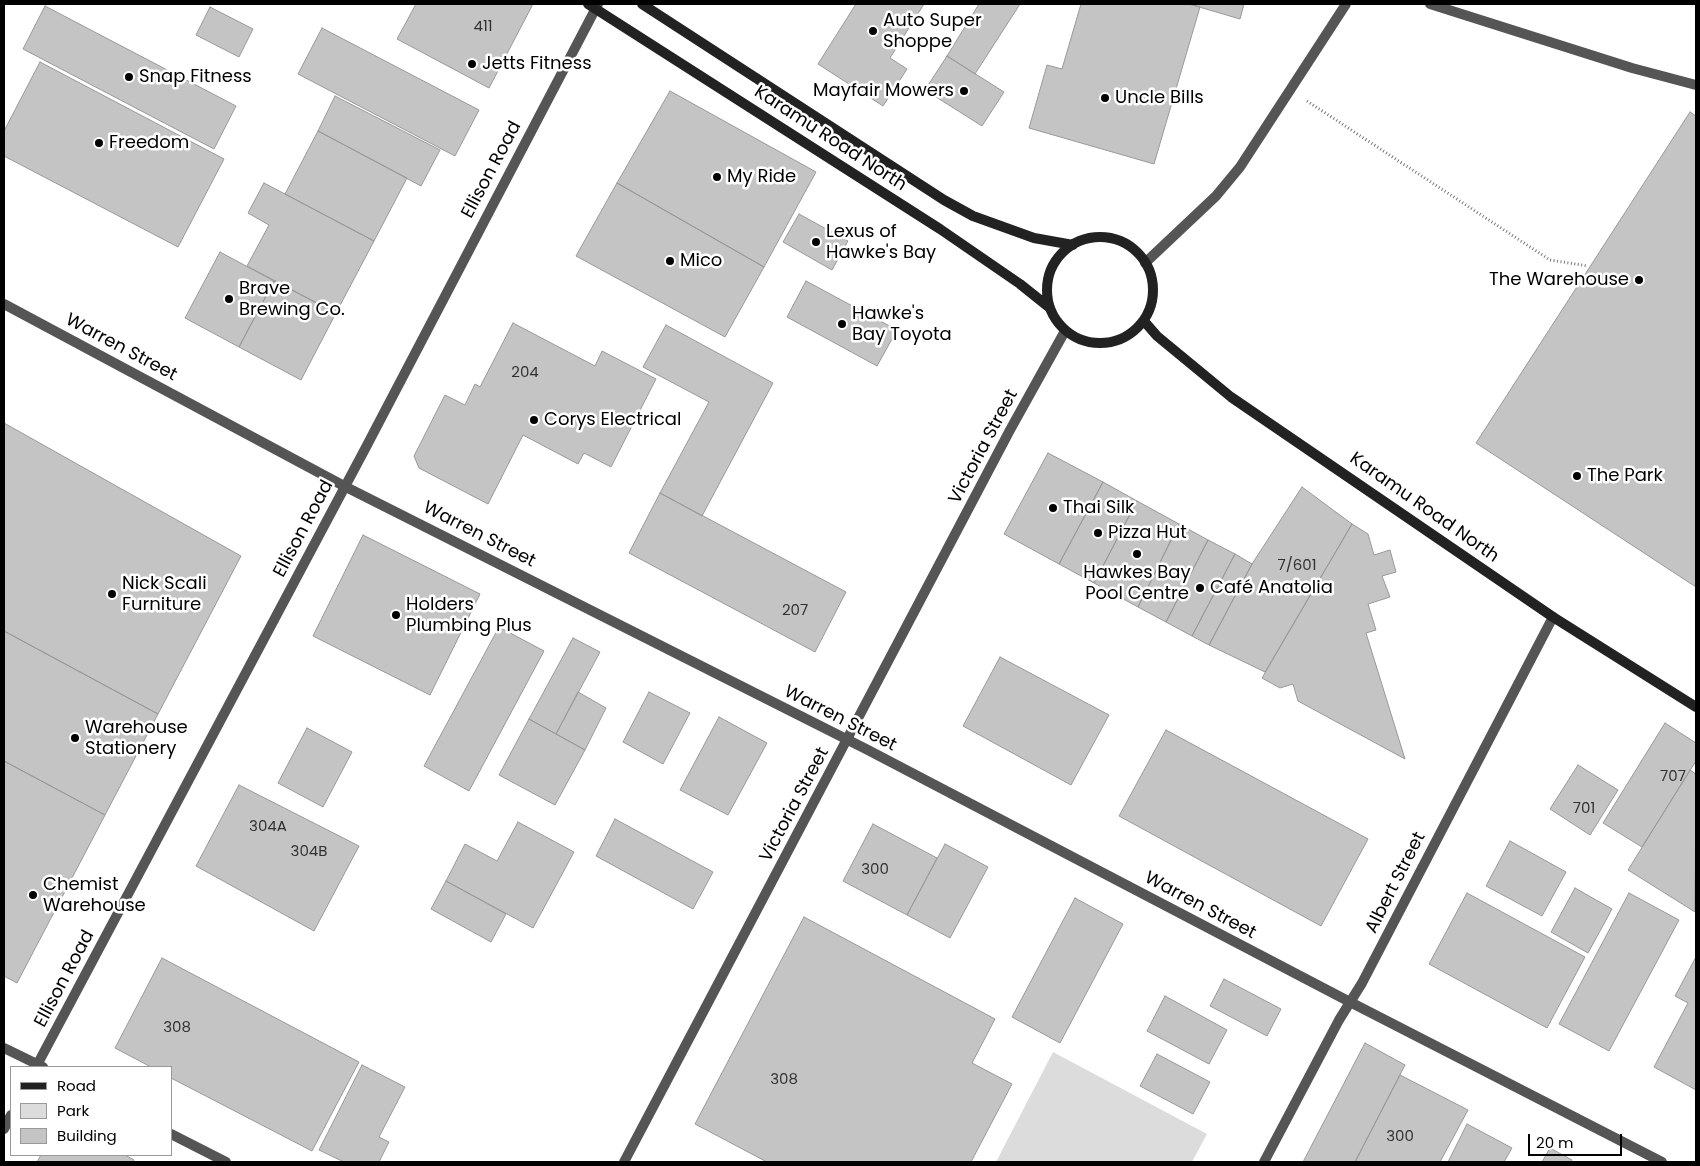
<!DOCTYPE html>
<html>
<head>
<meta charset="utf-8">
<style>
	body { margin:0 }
	#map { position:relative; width:1700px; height:1166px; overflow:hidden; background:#fff; font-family:Poppins,sans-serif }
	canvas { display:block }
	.frame { position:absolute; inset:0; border:5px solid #000; pointer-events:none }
	.legend { position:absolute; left:10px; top:1066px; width:162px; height:90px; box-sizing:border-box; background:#fff; border:1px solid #999; margin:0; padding:6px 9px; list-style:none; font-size:15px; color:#000 }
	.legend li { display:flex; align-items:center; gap:10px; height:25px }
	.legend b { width:25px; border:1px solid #999 }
	.scale { position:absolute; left:1528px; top:1134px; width:94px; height:22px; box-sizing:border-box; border:2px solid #000; border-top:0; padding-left:6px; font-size:15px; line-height:18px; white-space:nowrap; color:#000; -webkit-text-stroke:4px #fff; paint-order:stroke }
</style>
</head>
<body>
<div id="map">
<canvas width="1700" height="1166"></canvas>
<div class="frame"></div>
<ul class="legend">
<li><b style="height:6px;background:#222"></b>Road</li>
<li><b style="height:14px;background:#dcdcdc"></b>Park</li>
<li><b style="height:14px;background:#c4c4c4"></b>Building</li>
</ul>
<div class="scale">20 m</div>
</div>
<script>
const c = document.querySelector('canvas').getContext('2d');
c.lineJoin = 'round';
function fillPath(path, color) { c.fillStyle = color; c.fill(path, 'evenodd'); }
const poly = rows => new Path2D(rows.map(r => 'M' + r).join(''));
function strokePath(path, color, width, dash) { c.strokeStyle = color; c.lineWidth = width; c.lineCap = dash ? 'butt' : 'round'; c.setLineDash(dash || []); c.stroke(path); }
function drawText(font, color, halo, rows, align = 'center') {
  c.font = font + ' Poppins,sans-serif'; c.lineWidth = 5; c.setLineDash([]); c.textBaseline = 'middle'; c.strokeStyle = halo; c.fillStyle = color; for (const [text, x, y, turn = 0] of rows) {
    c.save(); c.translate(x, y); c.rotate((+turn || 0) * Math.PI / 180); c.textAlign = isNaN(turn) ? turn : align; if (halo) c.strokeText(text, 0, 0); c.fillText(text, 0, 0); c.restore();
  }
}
const green = poly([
	[1053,1052,1207,1134,1192,1162,996,1162]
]);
const building = poly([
	[416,4,533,4,489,88,397,39,416,4],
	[856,4,924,4,890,58,907,69,883,106,818,64,856,4],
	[979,4,1020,4,975,74,947,56,979,4],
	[1081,4,1189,4,1200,7,1154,164,1029,128,1047,65,1062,69,1081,4],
	[1189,4,1244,4,1240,19,1189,4],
	[45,6,236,106,214,149,23,49,45,6],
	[210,7,253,29,239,57,196,35,210,7],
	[322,28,479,110,455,156,298,74,322,28],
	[947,56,1004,92,982,126,925,90,947,56],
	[40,62,224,159,178,247,4,156,4,131,40,62],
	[670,91,816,172,764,267,617,183,670,91],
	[335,96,440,150,421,186,318,131,335,96],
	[1690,112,1696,116,1696,587,1476,443,1690,112],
	[318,131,407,178,374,241,285,194,318,131],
	[264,183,374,241,336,313,247,266,269,225,248,213,264,183],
	[617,183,764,267,725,337,576,256,617,183],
	[799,214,848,241,832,270,783,242,799,214],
	[220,252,274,281,239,347,185,318,220,252],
	[274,281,336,313,301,380,239,347,274,281],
	[806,281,897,330,877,366,787,317,806,281],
	[513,323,595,366,602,351,656,379,611,467,584,453,578,464,523,435,488,504,419,468,414,456,445,395,465,405,475,384,480,387,513,323],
	[666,325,773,383,702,516,660,493,709,402,643,367,666,325],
	[4,423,241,556,158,714,4,631,4,423],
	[1048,453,1103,482,1059,564,1004,534,1048,453],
	[1103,482,1137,501,1094,583,1059,564,1103,482],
	[1302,487,1352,524,1265,672,1209,645,1252,564,1302,487],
	[660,493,846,592,815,652,629,553,660,493],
	[1137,501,1179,524,1138,607,1094,583,1137,501],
	[1179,524,1208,540,1166,622,1138,607,1179,524],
	[1352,524,1368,534,1374,555,1390,550,1396,572,1382,576,1390,597,1368,604,1376,630,1366,633,1405,759,1298,701,1293,684,1280,688,1262,678,1352,524],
	[363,535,480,594,430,695,313,636,363,535],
	[1208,540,1235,554,1192,636,1166,622,1208,540],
	[1235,554,1252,564,1209,645,1192,636,1235,554],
	[499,627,544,651,469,791,424,766,499,627],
	[4,631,158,714,105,815,4,761,4,631],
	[573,638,600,652,556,734,529,719,573,638],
	[1000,657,1109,715,1071,785,963,726,1000,657],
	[578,692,606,708,585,750,556,734,578,692],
	[649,692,690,713,663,764,623,742,649,692],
	[719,717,767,743,728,815,680,790,719,717],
	[529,719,585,750,555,805,499,775,529,719],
	[1665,723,1696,743,1696,761,1642,847,1603,823,1665,723],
	[307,728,352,752,323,807,278,783,307,728],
	[1166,730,1368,839,1321,926,1119,816,1166,730],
	[4,761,105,815,17,983,4,976,4,761],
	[1578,765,1618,790,1590,835,1550,809,1578,765],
	[1690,770,1696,774,1695,912,1628,870,1690,770],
	[239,785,359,846,314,931,196,866,239,785],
	[615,819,713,872,693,909,596,856,615,819],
	[518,822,574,852,533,928,446,881,465,844,497,861,518,822],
	[873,824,937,858,907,915,843,881,873,824],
	[1510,841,1566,872,1542,916,1486,886,1510,841],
	[945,844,988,867,950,938,907,915,945,844],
	[446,881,506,914,491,942,431,909,446,881],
	[1575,888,1612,909,1588,953,1551,932,1575,888],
	[1467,893,1585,957,1547,1028,1429,964,1467,893],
	[1629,893,1679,920,1609,1051,1559,1024,1629,893],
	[1075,898,1123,924,1060,1043,1012,1017,1075,898],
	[804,917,995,1019,972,1063,1012,1084,971,1162,767,1162,695,1124,804,917],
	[1696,957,1696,1090,1654,1067,1688,1003,1675,996,1696,957],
	[162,958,359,1062,312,1151,171,1078,171,1067,151,1067,115,1048,162,958],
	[1224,979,1281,1009,1267,1036,1210,1006,1224,979],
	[1165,996,1227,1030,1209,1064,1147,1031,1165,996],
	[1365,1043,1405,1065,1355,1162,1303,1162,1365,1043],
	[1157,1054,1210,1082,1193,1114,1140,1086,1157,1054],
	[362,1065,405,1087,379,1137,389,1142,379,1162,344,1162,319,1150,362,1065],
	[1400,1075,1468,1110,1440,1162,1355,1162,1400,1075],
	[1467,1124,1512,1148,1504,1162,1448,1162,1467,1124],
	[1550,1148,1572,1160,1571,1162,1542,1162,1550,1148],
	[41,1155,125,1155,134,1160,133,1162,37,1162,41,1155]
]);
const path = poly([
	[1307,101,1550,260,1588,266]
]);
const service = poly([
	[1430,4,1632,68,1696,85]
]);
const minor = poly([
	[1145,263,1216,196,1240,167,1346,4],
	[4,304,344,486,866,749,1350,1002,1662,1162],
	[4,1048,43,1067],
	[36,1067,365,449,598,4],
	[4,1129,11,1115],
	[171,1134,226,1162],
	[624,1162,1010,430,1065,331],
	[1264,1162,1339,1020,1362,983,1553,617]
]);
const secondary = poly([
	[588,4,940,229,1020,284,1050,308],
	[642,4,944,200,973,216,1034,238,1073,245],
	'1047 290a53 53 0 1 1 106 0a53 53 0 1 1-106 0Z',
	[1144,321,1157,336,1231,397,1553,617,1696,707]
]);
const markers = [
	[873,31,5,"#000"],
	[472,64,5,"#000"],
	[129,77,5,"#000"],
	[964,91,5,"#000"],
	[1105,98,5,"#000"],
	[99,143,5,"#000"],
	[717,177,5,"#000"],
	[816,242,5,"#000"],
	[670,261,5,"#000"],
	[1639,280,5,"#000"],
	[229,299,5,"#000"],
	[842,324,5,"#000"],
	[534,420,5,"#000"],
	[1577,476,5,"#000"],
	[1053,508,5,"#000"],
	[1098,533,5,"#000"],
	[1137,554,5,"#000"],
	[1200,588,5,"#000"],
	[112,594,5,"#000"],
	[396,615,5,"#000"],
	[75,738,5,"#000"],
	[33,895,5,"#000"]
];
const numberNames = [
	["411",483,27],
	["204",525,373],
	["7/601",1297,566],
	["207",795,611],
	["707",1673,777],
	["701",1584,809],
	["304A",268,827],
	["304B",309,852],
	["300",875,870],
	["308",177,1028],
	["308",784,1080],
	["300",1400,1137]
];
const poiNames = [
	["Auto Super",883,21],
	["Shoppe",883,42],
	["Jetts Fitness",482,64],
	["Snap Fitness",139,77],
	["Mayfair Mowers",954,91,"right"],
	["Uncle Bills",1115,98],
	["Freedom",109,143],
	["My Ride",727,177],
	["Lexus of",826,232],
	["Hawke's Bay",826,253],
	["Mico",680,261],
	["The Warehouse",1629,280,"right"],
	["Brave",239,289],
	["Brewing Co.",239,310],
	["Hawke's",852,314],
	["Bay Toyota",852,335],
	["Corys Electrical",544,420],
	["The Park",1587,476],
	["Thai Silk",1063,508],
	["Pizza Hut",1108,533],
	["Hawkes Bay",1137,573,"center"],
	["Pool Centre",1137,594,"center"],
	["Nick Scali",122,584],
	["Furniture",122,605],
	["Café Anatolia",1210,588],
	["Holders",406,605],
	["Plumbing Plus",406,626],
	["Warehouse",85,728],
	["Stationery",85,749],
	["Chemist",43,885],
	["Warehouse",43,906]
];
const streetNames = [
	["Karamu Road North",830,139,33],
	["Ellison Road",492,170,-62],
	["Warren Street",121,348,28],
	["Victoria Street",984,447,-62],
	["Karamu Road North",1424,508,35],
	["Ellison Road",304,529,-62],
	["Warren Street",479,535,27],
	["Warren Street",840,719,27],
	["Victoria Street",795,805,-62],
	["Albert Street",1396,883,-63],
	["Warren Street",1200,906,28],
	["Ellison Road",65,979,-62]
];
fillPath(green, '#dcdcdc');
fillPath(building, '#c4c4c4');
strokePath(building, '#999', 1);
strokePath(path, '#777', 3, [1, 2.5]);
strokePath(service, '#555', 10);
strokePath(minor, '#555', 10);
strokePath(secondary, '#222', 10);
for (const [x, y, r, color] of markers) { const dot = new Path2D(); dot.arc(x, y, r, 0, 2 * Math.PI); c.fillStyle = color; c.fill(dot); strokePath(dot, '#fff', 2); }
drawText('15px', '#313131', null, numberNames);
drawText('18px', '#000', '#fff', poiNames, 'left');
drawText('18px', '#000', '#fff', streetNames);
</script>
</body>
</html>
